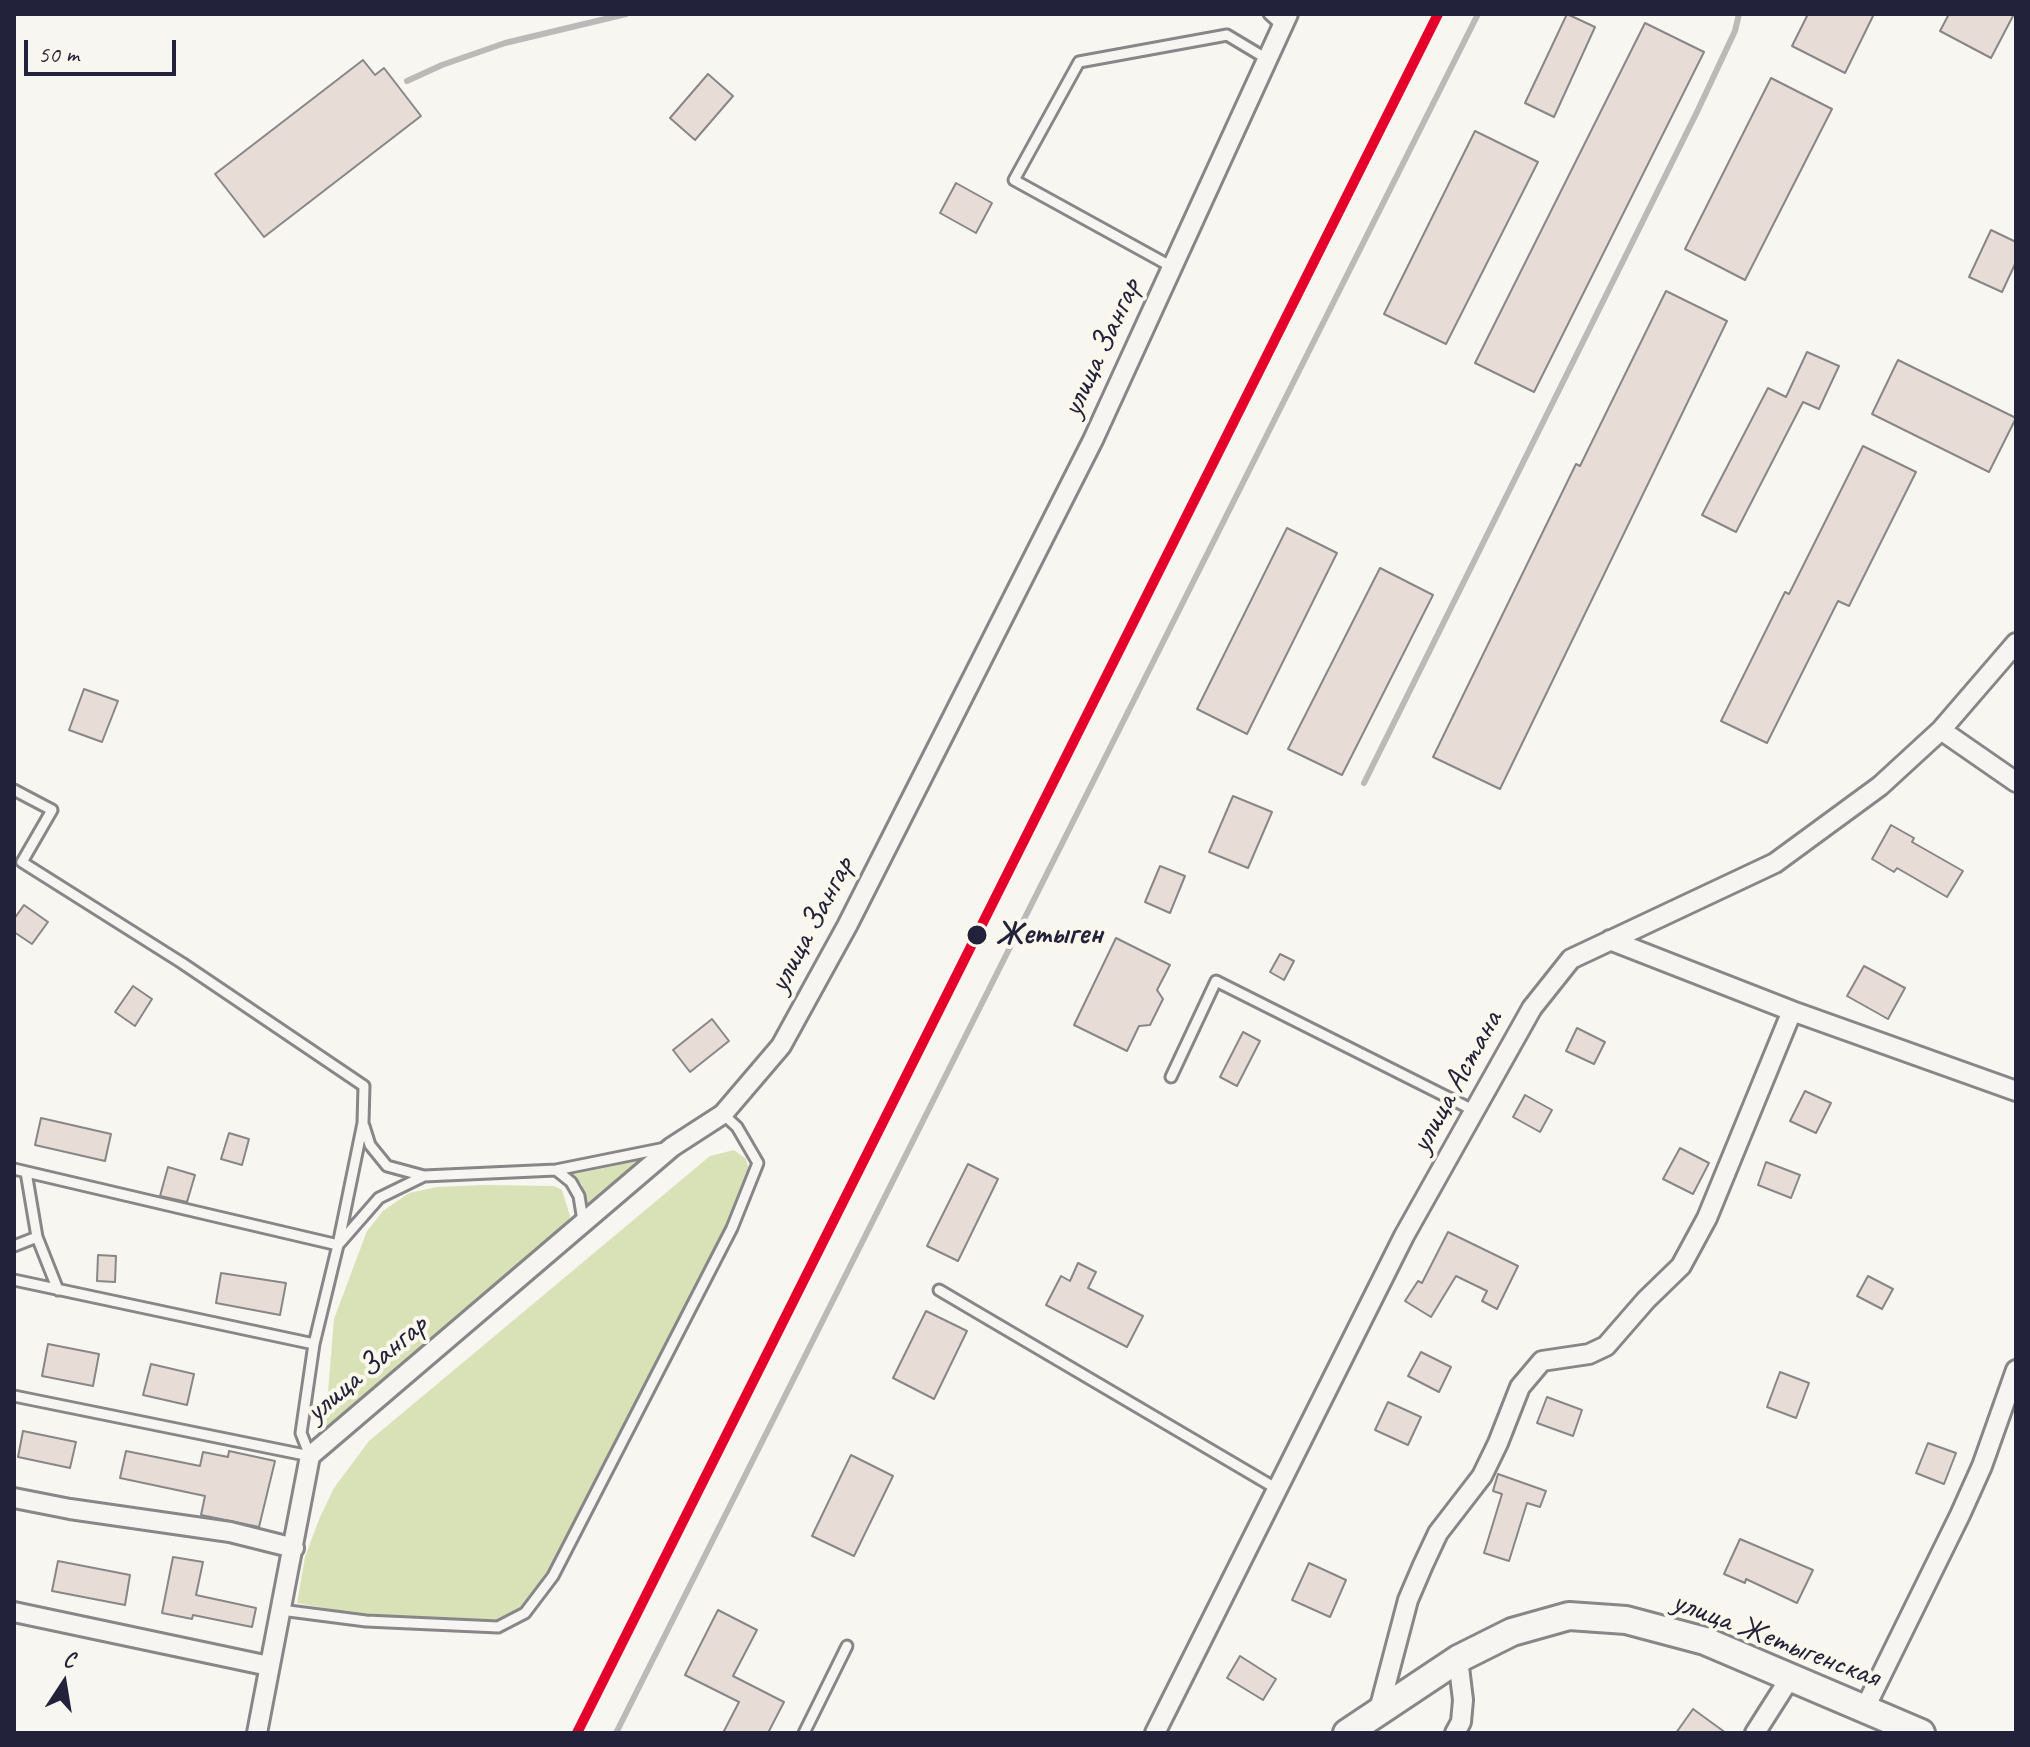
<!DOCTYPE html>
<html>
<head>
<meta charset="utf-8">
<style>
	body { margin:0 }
	#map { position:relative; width:2030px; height:1747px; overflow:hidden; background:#f8f6f0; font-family:Caveat,sans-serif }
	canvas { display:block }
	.frame { position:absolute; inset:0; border:16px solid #22223b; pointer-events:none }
	.north { position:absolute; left:24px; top:1643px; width:80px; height:80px; -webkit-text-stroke:6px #fbf7ec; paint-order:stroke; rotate:12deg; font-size:22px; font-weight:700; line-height:32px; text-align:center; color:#22223b }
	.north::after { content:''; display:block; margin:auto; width:28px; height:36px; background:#22223b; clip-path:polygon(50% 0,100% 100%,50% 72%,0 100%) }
	.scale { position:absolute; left:24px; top:40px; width:152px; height:36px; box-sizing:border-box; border:4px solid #22223b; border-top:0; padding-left:10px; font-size:24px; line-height:28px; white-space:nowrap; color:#22223b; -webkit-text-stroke:6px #fbf7ec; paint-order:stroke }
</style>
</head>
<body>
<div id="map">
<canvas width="2030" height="1747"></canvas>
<div class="frame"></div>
<div class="north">С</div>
<div class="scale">50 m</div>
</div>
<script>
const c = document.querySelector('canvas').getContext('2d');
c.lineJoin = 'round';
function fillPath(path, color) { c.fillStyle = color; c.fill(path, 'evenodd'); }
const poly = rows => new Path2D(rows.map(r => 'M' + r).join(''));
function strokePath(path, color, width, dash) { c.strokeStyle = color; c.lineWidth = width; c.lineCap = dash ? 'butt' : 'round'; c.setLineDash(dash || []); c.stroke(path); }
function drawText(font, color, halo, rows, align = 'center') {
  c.font = font + ' Caveat,sans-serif'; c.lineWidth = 8; c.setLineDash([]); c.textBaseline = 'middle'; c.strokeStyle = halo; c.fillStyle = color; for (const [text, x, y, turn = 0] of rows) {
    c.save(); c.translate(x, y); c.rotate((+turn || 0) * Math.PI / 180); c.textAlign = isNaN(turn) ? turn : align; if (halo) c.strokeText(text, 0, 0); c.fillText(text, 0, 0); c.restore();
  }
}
const green = poly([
	[734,1150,746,1159,749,1170,727,1223,549,1570,521,1607,496,1620,450,1620,368,1616,297,1603,305,1557,320,1517,334,1488,369,1441,710,1156],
	[642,1160,587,1214,582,1184,571,1175],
	[484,1185,554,1186,562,1190,570,1216,565,1231,325,1428,334,1319,367,1231,383,1211,409,1193,437,1187]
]);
const building = poly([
	[1567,14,1595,27,1554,117,1525,103,1567,14],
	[1808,14,1874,14,1845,73,1792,46,1808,14],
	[1949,14,2014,14,1991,58,1940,31,1949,14],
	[1645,23,1704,52,1534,392,1475,363,1645,23],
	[363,60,375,75,384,68,421,116,264,237,215,174,363,60],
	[708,74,733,96,695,140,670,118,708,74],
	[1771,78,1832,109,1745,280,1685,249,1771,78],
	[1475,131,1538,162,1446,344,1384,314,1475,131],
	[956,183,992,203,976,233,940,213,956,183],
	[1991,230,2016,242,2016,262,2002,292,1969,277,1991,230],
	[1666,291,1727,321,1500,789,1433,757,1576,464,1580,466,1666,291],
	[1807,352,1839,366,1819,409,1803,402,1736,532,1702,515,1768,388,1786,397,1807,352],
	[1898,360,2016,418,1989,472,1872,414,1898,360],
	[1863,446,1916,472,1849,606,1838,601,1767,743,1721,721,1785,592,1789,594,1863,446],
	[1287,528,1337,553,1247,734,1197,709,1287,528],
	[1380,568,1433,595,1342,775,1288,749,1380,568],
	[84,689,118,701,102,742,69,730,84,689],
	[1233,796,1272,812,1248,868,1209,852,1233,796],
	[1891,825,1914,838,1912,842,1963,871,1947,897,1897,868,1894,872,1872,859,1891,825],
	[1160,866,1185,876,1170,913,1145,902,1160,866],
	[24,905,48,922,32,944,14,932,14,919,24,905],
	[1116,938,1170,965,1157,990,1163,999,1150,1025,1139,1026,1127,1051,1074,1025,1116,938],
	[1280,954,1294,961,1284,980,1270,972,1280,954],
	[1864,966,1905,988,1888,1019,1847,996,1864,966],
	[133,986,152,999,135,1026,115,1012,133,986],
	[712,1019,729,1041,690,1072,673,1050,712,1019],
	[1577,1028,1605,1042,1594,1064,1566,1051,1577,1028],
	[1243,1032,1260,1041,1237,1086,1220,1077,1243,1032],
	[1805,1091,1831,1103,1816,1133,1790,1121,1805,1091],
	[1525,1095,1552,1110,1540,1132,1513,1117,1525,1095],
	[41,1118,111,1134,105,1161,35,1145,41,1118],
	[229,1133,249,1139,242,1165,221,1159,229,1133],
	[1680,1148,1709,1163,1693,1194,1663,1179,1680,1148],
	[1766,1162,1800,1175,1791,1198,1758,1185,1766,1162],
	[968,1164,998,1179,958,1261,927,1246,968,1164],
	[168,1167,195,1175,187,1202,160,1196,168,1167],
	[1448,1232,1518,1266,1497,1309,1482,1301,1487,1291,1456,1276,1431,1317,1405,1301,1418,1281,1422,1283,1448,1232],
	[98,1255,116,1256,115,1282,97,1281,98,1255],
	[1078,1263,1096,1272,1088,1288,1143,1316,1127,1347,1046,1305,1061,1276,1070,1281,1078,1263],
	[221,1273,286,1283,280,1315,216,1303,221,1273],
	[1868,1276,1893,1289,1882,1309,1857,1296,1868,1276],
	[926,1311,967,1331,934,1399,893,1378,926,1311],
	[48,1344,99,1354,93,1386,42,1376,48,1344],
	[1421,1352,1451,1367,1439,1392,1408,1376,1421,1352],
	[151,1364,194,1374,187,1405,143,1395,151,1364],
	[1780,1372,1809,1383,1796,1418,1767,1407,1780,1372],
	[1547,1397,1582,1410,1573,1436,1537,1423,1547,1397],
	[1388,1402,1421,1417,1408,1445,1375,1430,1388,1402],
	[23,1431,76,1442,70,1468,18,1457,23,1431],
	[1928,1443,1956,1453,1944,1484,1916,1473,1928,1443],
	[126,1451,200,1466,203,1452,228,1457,229,1451,275,1461,259,1527,201,1515,205,1496,120,1478,126,1451],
	[851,1455,893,1476,854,1556,812,1536,851,1455],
	[1498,1474,1546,1491,1540,1507,1527,1503,1509,1561,1484,1553,1502,1494,1493,1491,1498,1474],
	[1740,1539,1813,1570,1797,1603,1746,1579,1745,1583,1724,1574,1740,1539],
	[173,1557,203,1562,196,1595,256,1608,252,1627,193,1615,192,1619,162,1613,173,1557],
	[58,1561,130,1575,125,1605,52,1591,58,1561],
	[1309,1563,1346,1580,1330,1617,1292,1600,1309,1563],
	[718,1610,757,1630,733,1676,784,1702,768,1733,723,1733,739,1702,685,1675,718,1610],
	[1240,1656,1276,1679,1263,1700,1227,1678,1240,1656],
	[1693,1709,1726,1733,1676,1733,1693,1709]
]);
const lane = poly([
	[1269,14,1282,26],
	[1172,267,1014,180,1079,62,1227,35,1267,59],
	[14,790,52,810,22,862,182,963,364,1086,363,1123,338,1245,314,1344,301,1433,310,1456],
	[1171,1077,1216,981,1475,1111],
	[364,1126,370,1145,387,1166,424,1176],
	[14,1169,338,1245,379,1198,424,1176,556,1170,665,1148],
	[556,1170,571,1182,579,1196,583,1221],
	[26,1172,37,1237,58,1290],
	[14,1246,37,1237],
	[14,1280,314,1344],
	[939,1290,1277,1489],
	[14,1396,310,1456],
	[281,1610,366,1621,498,1627,525,1613,553,1576,732,1228,758,1163,737,1127,723,1114],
	[804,1733,847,1646]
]);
const street = poly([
	[1941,730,2016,782],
	[1610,940,1792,1011,2016,1091],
	[14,1498,70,1509,230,1532,294,1548],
	[14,1612,269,1666],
	[1379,1710,1408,1600,1423,1565,1438,1533,1482,1476,1498,1443,1520,1387,1542,1361,1589,1354,1606,1346,1646,1300,1681,1266,1707,1218,1792,1011],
	[1864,1710,1960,1515,1982,1466,2016,1370],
	[257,1733,310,1456,672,1147,723,1114,781,1046,847,926,1093,440,1288,14],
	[1155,1733,1404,1236,1532,1008,1571,959,1775,863,1880,786,1941,730,2016,643],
	[1455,1733,1461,1722,1463,1700,1458,1659],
	[1755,1733,1790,1678]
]);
const secondary = poly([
	[1347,1733,1458,1659,1512,1632,1569,1616,1626,1620,1705,1641,1921,1733]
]);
const rail = poly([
	[407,81,442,65,505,43,626,14],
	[1364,783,1696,114,1735,31,1739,14],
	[616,1733,1478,14]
]);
const rail1 = poly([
	[577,1733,1438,14]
]);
const markers = [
	[977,935,11,"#22223b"]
];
const streetNames = [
	["улица Зангар",1102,348,-65],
	["улица Зангар",812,925,-62],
	["улица Астана",1457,1082,-61],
	["улица Зангар",367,1369,-40],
	["улица Жетыгенская",1776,1640,21]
];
const stopNames = [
	["Жетыген",996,935]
];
fillPath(green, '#d9e2b6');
fillPath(building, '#e8dcd7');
strokePath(building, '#878688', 2);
strokePath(lane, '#878688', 15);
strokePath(street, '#878688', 24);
strokePath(secondary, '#878688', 32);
strokePath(lane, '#f6f5f1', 9);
strokePath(street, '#f6f5f1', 18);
strokePath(secondary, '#f6f5f1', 26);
strokePath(rail, '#bcbab9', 6);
strokePath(rail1, '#e4002b', 10);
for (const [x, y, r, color] of markers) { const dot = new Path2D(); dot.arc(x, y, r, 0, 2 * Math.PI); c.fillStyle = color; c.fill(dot); strokePath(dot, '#fbf7ec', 3); }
drawText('32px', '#22223b', '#fbf7ec', streetNames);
drawText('bold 32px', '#22223b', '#fbf7ec', stopNames, 'left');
</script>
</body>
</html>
